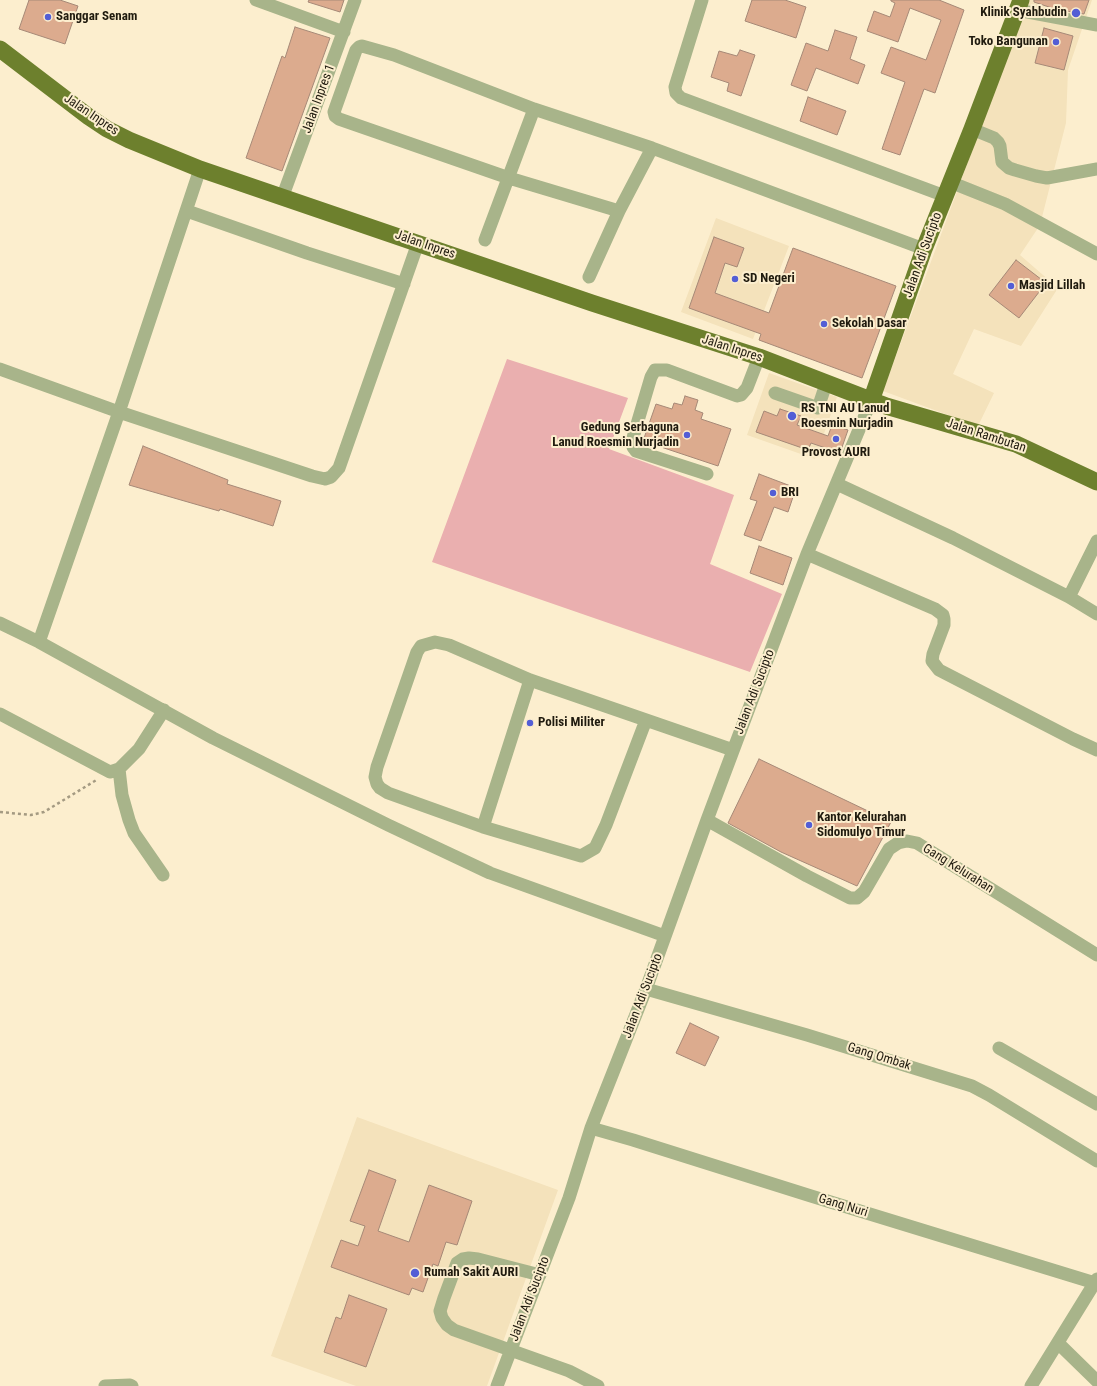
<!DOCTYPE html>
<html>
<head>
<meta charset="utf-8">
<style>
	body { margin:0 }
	canvas { display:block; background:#fceece }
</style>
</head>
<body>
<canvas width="1097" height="1386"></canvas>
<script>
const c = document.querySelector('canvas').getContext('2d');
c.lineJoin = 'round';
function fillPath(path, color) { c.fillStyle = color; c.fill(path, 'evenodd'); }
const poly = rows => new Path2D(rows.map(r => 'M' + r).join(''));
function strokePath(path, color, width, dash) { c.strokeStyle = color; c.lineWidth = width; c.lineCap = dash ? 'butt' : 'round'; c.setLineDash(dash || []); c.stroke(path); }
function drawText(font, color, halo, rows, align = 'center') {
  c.font = font + ' "Roboto Condensed",sans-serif'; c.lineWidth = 4; c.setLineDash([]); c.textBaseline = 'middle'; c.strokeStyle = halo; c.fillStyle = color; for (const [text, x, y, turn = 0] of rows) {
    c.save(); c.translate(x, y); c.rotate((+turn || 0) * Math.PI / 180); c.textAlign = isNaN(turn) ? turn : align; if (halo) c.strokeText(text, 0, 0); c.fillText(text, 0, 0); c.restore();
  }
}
const built = poly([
	[1028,0,1092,0,1068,70,1066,123,1040,225,1020,255,1058,288,1021,346,974,329,953,374,994,393,978,426,883,391],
	[716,218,789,246,753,339,681,312],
	[769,373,837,397,815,459,747,435],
	[357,1117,558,1190,487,1386,356,1386,271,1356]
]);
const forest = poly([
	[507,359,628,398,609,449,734,495,710,564,782,594,750,672,432,562]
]);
const building = poly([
	[29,0,60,0,78,6,65,44,19,29,29,0],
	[309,0,344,0,340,12,308,2,309,0],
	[752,0,785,0,806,7,796,38,745,21,752,0],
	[891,0,939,0,964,10,935,93,924,89,900,155,882,149,905,82,881,73,891,47,926,60,941,20,910,8,898,42,867,31,874,11,890,17,895,3,891,1,891,0],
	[1034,0,1089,0,1084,14,1055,9,1034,2,1034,0],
	[295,27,330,38,282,171,246,158,282,56,285,58,295,27],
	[1044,28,1073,36,1064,70,1035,63,1044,28],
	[835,30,857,37,850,59,865,65,858,84,816,68,807,91,791,85,806,43,828,51,835,30],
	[740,50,755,55,741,96,727,91,729,83,711,77,719,51,737,56,740,50],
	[808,97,846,111,837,135,800,121,808,97],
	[714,237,744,248,737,267,725,263,715,293,769,313,793,248,896,286,862,378,759,340,761,334,689,308,714,237],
	[1016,260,1046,283,1019,318,989,295,1016,260],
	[685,396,698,400,695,410,703,413,701,419,731,429,718,466,643,441,656,404,672,409,674,403,682,405,685,396],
	[780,409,801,416,797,425,828,436,832,425,848,430,840,453,811,443,808,450,756,432,764,411,777,416,780,409],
	[143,446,228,480,227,484,281,501,273,526,220,509,219,511,129,485,143,446],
	[759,474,796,488,788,512,774,507,761,541,744,535,757,501,750,499,759,474],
	[759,546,792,558,783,585,750,573,759,546],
	[759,759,891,822,857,886,781,852,728,823,759,759],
	[690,1023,719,1037,705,1066,676,1053,690,1023],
	[369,1170,396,1180,378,1231,409,1242,429,1185,472,1201,457,1245,446,1242,438,1266,433,1264,423,1292,412,1288,409,1295,331,1267,341,1240,358,1246,365,1226,350,1221,369,1170],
	[349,1295,387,1309,366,1367,324,1352,336,1317,341,1319,349,1295]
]);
const path = poly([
	[0,812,31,815,44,812,98,779]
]);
const minor = poly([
	[256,0,344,32],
	[702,0,675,87,676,93,681,98,945,196],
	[1017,10,1097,25],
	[972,129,994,138,998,142,1000,146,1002,162,1009,168,1015,170,1036,176,1047,178,1097,169],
	[950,182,1005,204,1097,254],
	[282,198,355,0],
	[187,211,307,253,404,284],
	[619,211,509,178,339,119,335,116,334,112,356,50,359,47,362,46,394,55,534,109,652,148,924,249],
	[485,240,534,109],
	[589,277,619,211,652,148],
	[0,369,119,412,312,476,325,479,331,477,339,468,418,243],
	[775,393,818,408,826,384],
	[707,474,636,451,633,447,632,441,651,377,655,370,667,370,737,396,741,395,747,388,759,357],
	[837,484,953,538,1069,597,1097,614],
	[807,554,935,609,943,615,944,619,944,625,933,654,932,661,939,670,1073,739,1097,750],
	[1069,597,1097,541],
	[0,623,39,642,213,738,388,825,490,873,665,936],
	[39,642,119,412,200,169],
	[0,714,110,772,119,769,139,749,164,710],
	[646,720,606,825,595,848,581,856,483,827,388,793,380,788,377,784,375,777,377,767,417,652,421,646,435,642,449,645,530,680,733,750],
	[119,769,122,795,129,820,134,833,163,875],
	[707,820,807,876,850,898,857,898,864,892,889,849,898,843,907,841,917,843,1097,955],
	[483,827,530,680],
	[646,989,807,1035,972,1086,989,1095,1097,1161],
	[999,1048,1097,1104],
	[591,1128,633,1140,811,1196,1095,1283],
	[540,1275,478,1259,469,1258,463,1259,457,1263,444,1298,440,1311,442,1318,447,1325,454,1330,569,1371,598,1386],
	[1058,1343,1097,1381],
	[105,1386,130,1385,132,1386],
	[497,1386,569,1198,591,1128,646,989,707,820,807,554,871,401],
	[1031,1386,1097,1279]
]);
const major = poly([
	[0,49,89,117,107,129,129,140,200,169,592,303,759,357,886,406,1016,444,1097,482],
	[871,401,924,249,972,129,1021,0]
]);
const markers = [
	[1076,13,5,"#535ed5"],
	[48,17,4,"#535ed5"],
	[1056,42,4,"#535ed5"],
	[735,279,4,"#535ed5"],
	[1011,286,4,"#535ed5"],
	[824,324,4,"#535ed5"],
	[792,416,5,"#535ed5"],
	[687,435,4,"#535ed5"],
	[836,439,4,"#535ed5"],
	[773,493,4,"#535ed5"],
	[530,723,4,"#535ed5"],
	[809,825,4,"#535ed5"],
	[415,1273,5,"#535ed5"]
];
const poiNames = [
	["Klinik Syahbudin",1067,13,"right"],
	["Sanggar Senam",56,17],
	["Toko Bangunan",1048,42,"right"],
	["SD Negeri",743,279],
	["Masjid Lillah",1019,286],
	["Sekolah Dasar",832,324],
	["RS TNI AU Lanud",801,409],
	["Roesmin Nurjadin",801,424],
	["Gedung Serbaguna",679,428,"right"],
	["Lanud Roesmin Nurjadin",679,443,"right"],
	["Provost AURI",836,453,"center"],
	["BRI",781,493],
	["Polisi Militer",538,723],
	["Kantor Kelurahan",817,818],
	["Sidomulyo Timur",817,833],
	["Rumah Sakit AURI",424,1273]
];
const streetNames = [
	["Jalan Inpres 1",319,99,-70],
	["Jalan Inpres",91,115,34],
	["Jalan Inpres",425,245,19],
	["Jalan Adi Sucipto",923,255,-70],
	["Jalan Inpres",732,349,18],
	["Jalan Rambutan",986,436,18],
	["Jalan Adi Sucipto",755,692,-69],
	["Gang Kelurahan",958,869,32],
	["Jalan Adi Sucipto",643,996,-69],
	["Gang Ombak",879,1057,17],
	["Gang Nuri",843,1206,17],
	["Jalan Adi Sucipto",530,1299,-69]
];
fillPath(built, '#f4e2bb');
fillPath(forest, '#eaafaf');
fillPath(building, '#dcab8e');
strokePath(building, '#a68977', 1);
strokePath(path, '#a49a82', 2.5, [3, 3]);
strokePath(minor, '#a8b48a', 13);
strokePath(major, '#6d802d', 17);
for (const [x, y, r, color] of markers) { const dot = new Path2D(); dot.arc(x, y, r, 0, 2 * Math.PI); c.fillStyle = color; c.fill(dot); strokePath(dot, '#fceece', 1.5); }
drawText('bold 13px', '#201b0f', '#fceece', poiNames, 'left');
drawText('13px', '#201b0f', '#fceece', streetNames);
</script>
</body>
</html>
